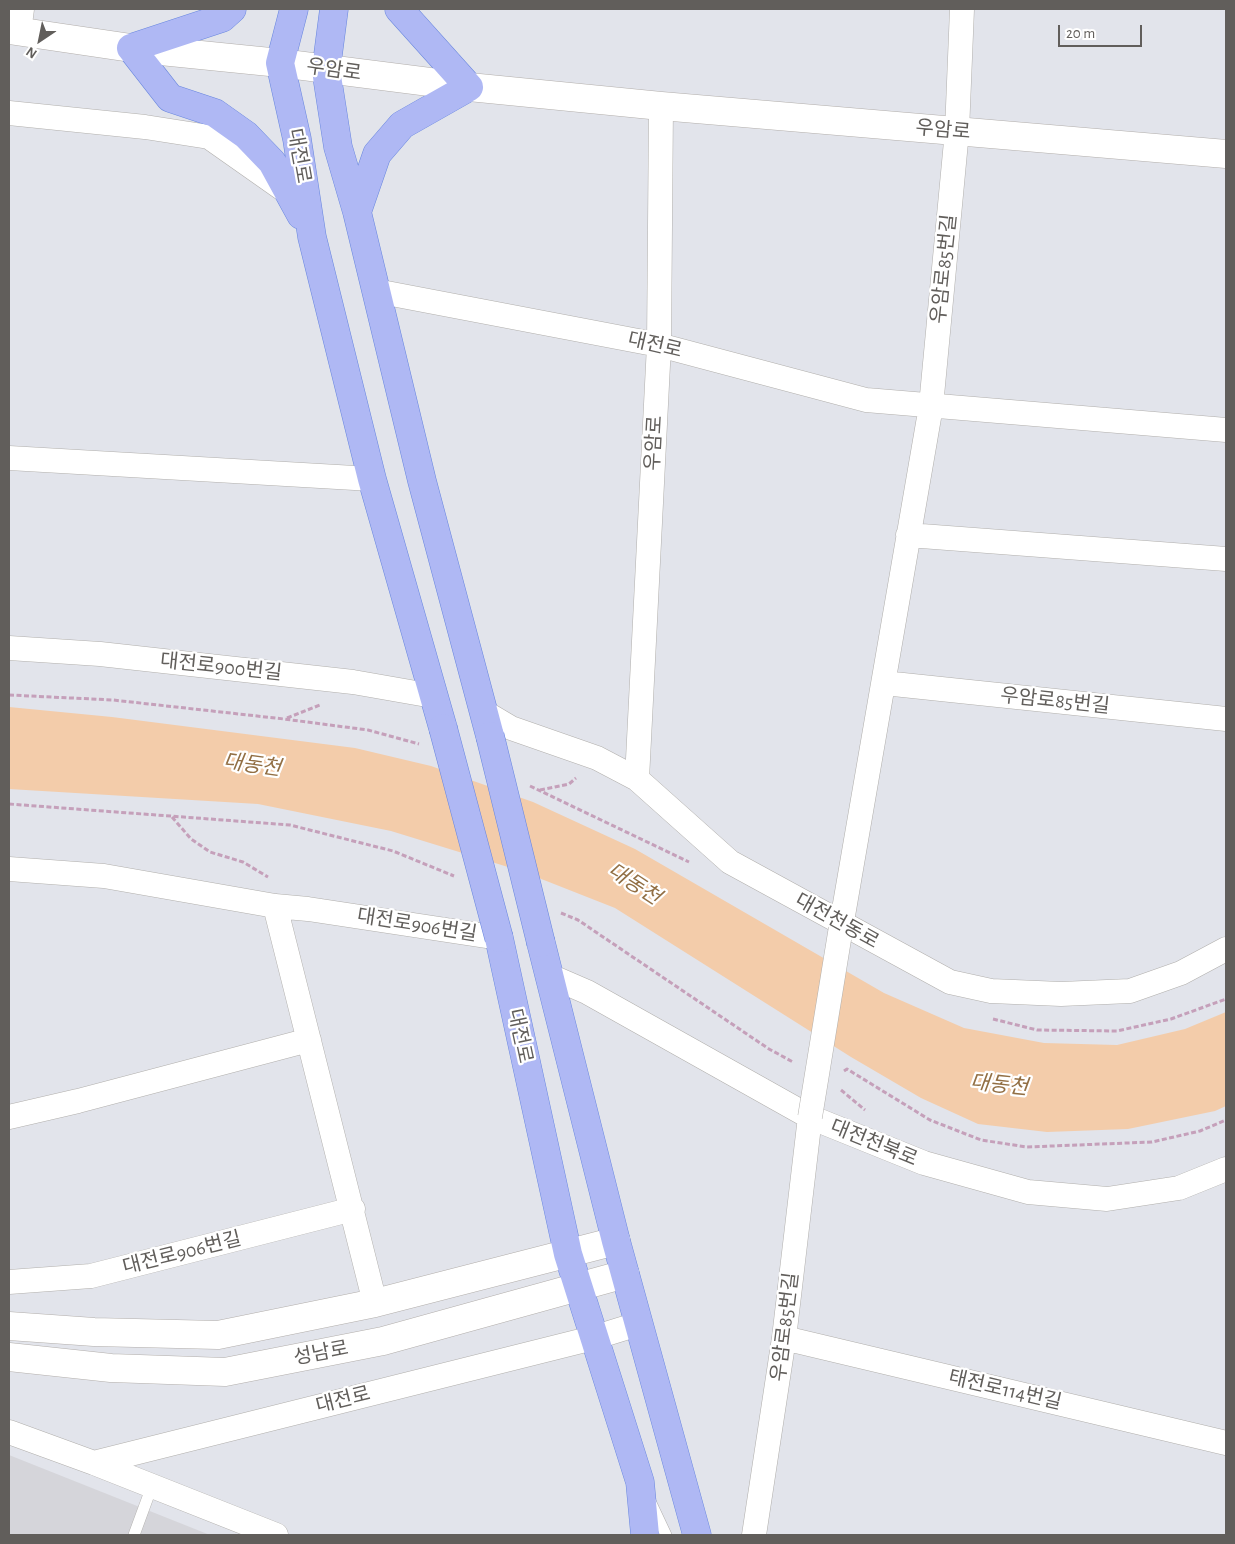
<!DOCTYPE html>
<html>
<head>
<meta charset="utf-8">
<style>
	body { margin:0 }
	#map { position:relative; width:1235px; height:1544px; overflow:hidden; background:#e2e4eb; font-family:"Alegreya Sans",sans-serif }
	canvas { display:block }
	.frame { position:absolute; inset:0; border:10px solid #615e5b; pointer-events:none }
	.north { position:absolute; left:15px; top:15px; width:50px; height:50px; -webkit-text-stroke:4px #fff; paint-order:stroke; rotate:214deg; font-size:14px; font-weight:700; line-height:20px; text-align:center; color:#615e5b }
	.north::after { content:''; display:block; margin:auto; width:18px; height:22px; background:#615e5b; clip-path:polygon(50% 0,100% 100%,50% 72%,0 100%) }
	.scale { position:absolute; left:1058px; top:25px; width:84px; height:22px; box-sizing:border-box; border:2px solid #615e5b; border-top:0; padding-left:6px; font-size:15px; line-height:18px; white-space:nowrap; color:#615e5b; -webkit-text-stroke:4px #fff; paint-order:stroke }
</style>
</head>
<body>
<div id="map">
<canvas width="1235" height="1544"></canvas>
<div class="frame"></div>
<div class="north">N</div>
<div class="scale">20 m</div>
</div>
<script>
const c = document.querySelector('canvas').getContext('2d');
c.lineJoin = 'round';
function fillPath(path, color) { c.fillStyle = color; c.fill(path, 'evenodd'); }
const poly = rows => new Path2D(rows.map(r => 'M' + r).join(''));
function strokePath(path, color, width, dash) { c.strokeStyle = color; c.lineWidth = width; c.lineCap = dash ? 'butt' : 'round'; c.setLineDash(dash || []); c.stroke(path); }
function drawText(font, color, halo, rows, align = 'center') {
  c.font = font + ' "Alegreya Sans","Noto Sans KR",sans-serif'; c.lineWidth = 4.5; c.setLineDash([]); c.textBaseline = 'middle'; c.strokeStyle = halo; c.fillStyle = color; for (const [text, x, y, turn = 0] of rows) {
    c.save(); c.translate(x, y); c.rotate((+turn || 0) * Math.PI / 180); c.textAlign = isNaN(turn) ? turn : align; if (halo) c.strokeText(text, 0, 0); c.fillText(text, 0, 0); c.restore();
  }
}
const industrial = poly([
	[9,1455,210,1535,9,1535]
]);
const water = poly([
	[9,707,112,717,355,748,431,766,533,802,635,849,884,993,964,1028,1044,1043,1117,1045,1185,1029,1226,1012,1226,1106,1215,1111,1128,1129,1047,1132,978,1124,921,1098,851,1057,615,908,521,871,391,831,258,804,9,789]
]);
const path = poly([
	[9,695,113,700,284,719,368,730,419,744],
	[287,718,320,705],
	[530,786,689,862],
	[540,790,569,784,576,778],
	[9,804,290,825,393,851,454,876],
	[172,817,191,839,210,852,243,862,268,877],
	[561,913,578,920,769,1049,793,1062],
	[993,1019,1037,1030,1117,1031,1171,1019,1226,999],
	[844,1071,847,1069,930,1120,981,1140,1027,1147,1152,1142,1200,1131,1226,1120],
	[841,1090,865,1110]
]);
const service = poly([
	[650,1501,666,1535],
	[134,1535,152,1486]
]);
const minor = poly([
	[19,32,22,9],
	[9,113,145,127,209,137,290,194],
	[376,291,659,345,866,400,1226,430],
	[9,458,372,479],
	[908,535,1226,559],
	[9,648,100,654,353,682,433,696],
	[884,683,1226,719],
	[484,712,511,728,597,758,637,779,730,862,950,982,991,991,1061,994,1130,991,1181,973,1226,949],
	[637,779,659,345,661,106],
	[9,869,104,876,275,906,308,909,499,938],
	[275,906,375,1303],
	[841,927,931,406,957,131,962,9],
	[550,976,587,992,810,1117,924,1163,1028,1192,1107,1199,1179,1188,1226,1169],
	[9,1117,78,1101,309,1040],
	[9,1282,91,1276,353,1209],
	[784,1338,1226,1443],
	[9,1432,94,1463,276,1535],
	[94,1463,593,1338,638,1324],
	[754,1535,784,1338,810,1117]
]);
const secondary = poly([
	[9,30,131,48,280,63,469,87,661,106,1226,154],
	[9,1326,94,1332,218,1335,375,1303,616,1241],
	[9,1357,111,1368,225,1372,383,1341,625,1274]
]);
const primary = poly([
	[232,9,222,18,131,48,170,98,215,113,246,135,272,162,301,215],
	[294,9,280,63,297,139,312,237,372,479,443,728],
	[334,9,326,70,338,147,357,212,422,481,490,736],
	[357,212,377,154,402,125,469,87,399,9],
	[499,938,568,1254,640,1482,645,1535],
	[541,943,616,1241,697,1535]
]);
const minorBridge = poly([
	[810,1117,841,927]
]);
const primaryBridge = poly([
	[443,728,499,938],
	[490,736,541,943]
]);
const streetNames = [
	["우암로",334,70,8],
	["우암로",943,130,5],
	["대전로",299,156,80],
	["우암로85번길",944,269,-84],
	["대전로",655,345,13],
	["우암로",654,443,-87],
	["대전로900번길",221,667,6],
	["우암로85번길",1055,701,6],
	["대전천동로",837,921,29],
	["대전로906번길",417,925,9],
	["대전로",520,1036,78],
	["대전천북로",874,1143,22],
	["대전로906번길",182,1253,-14],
	["우암로85번길",785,1327,-83],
	["성남로",321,1353,-11],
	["태전로114번길",1005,1390,13],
	["대전로",343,1400,-14]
];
const waterNames = [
	["대동천",252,765,8],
	["대동천",634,884,33],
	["대동천",999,1085,6]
];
fillPath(industrial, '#d5d5da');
fillPath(water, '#f3ccaa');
strokePath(service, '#b1afac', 12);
strokePath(minor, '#b1afac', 25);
strokePath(secondary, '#b2aeab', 29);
strokePath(primary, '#6987de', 29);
strokePath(path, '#c5a0ba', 3, [5, 2.5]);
strokePath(service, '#fff', 11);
strokePath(minor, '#fff', 24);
strokePath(secondary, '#fff', 28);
strokePath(primary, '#afb8f4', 28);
strokePath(minorBridge, '#b1afac', 25, []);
strokePath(primaryBridge, '#6987de', 29, []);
strokePath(minorBridge, '#fff', 24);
strokePath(primaryBridge, '#afb8f4', 28);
drawText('20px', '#615e5b', '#fff', streetNames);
drawText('italic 21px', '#926f44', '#fff', waterNames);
</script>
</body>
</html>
